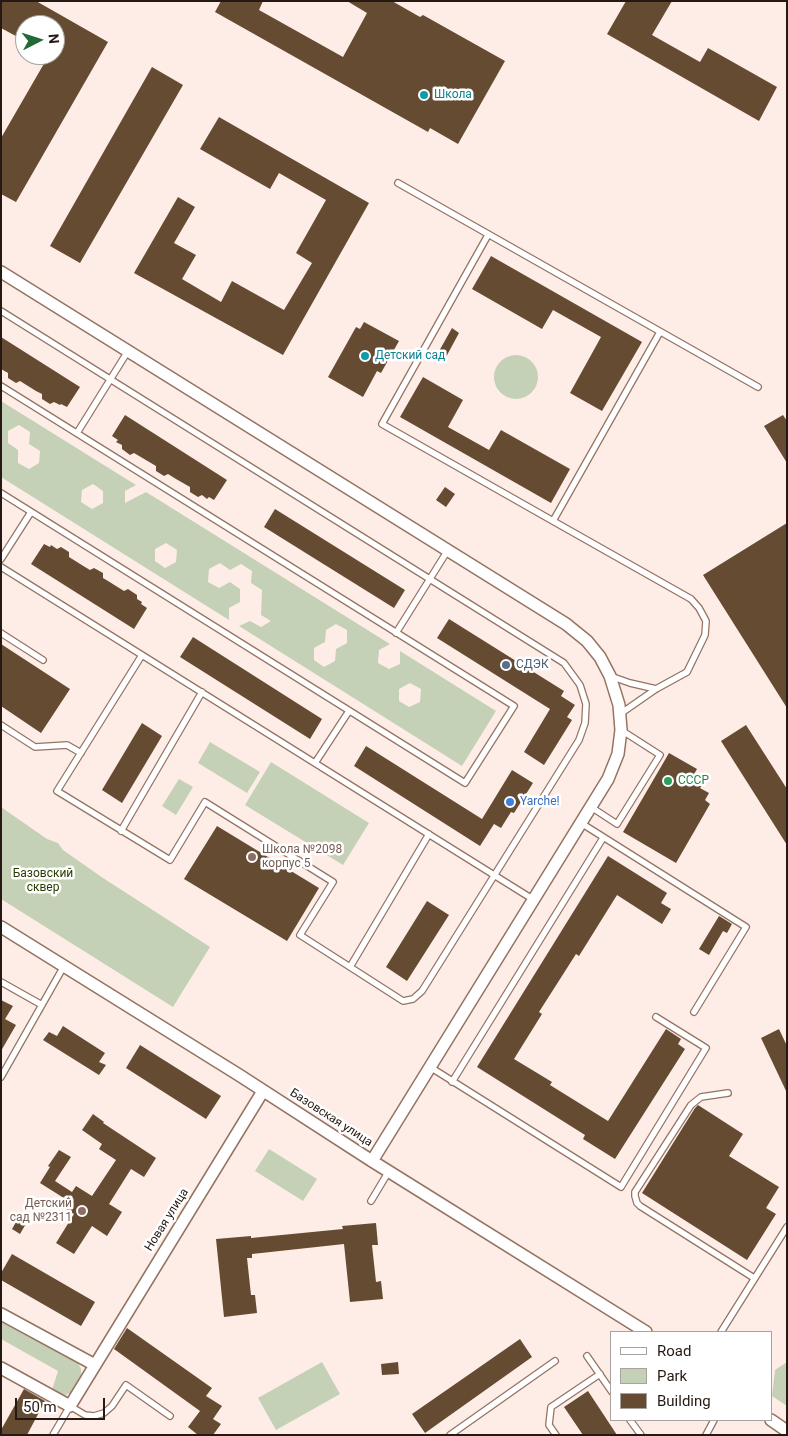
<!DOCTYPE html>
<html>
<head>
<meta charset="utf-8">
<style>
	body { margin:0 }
	#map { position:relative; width:788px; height:1436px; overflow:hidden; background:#fdede6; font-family:Roboto,sans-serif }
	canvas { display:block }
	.frame { position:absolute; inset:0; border:2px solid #261913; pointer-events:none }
	.legend { position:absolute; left:610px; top:1331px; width:162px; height:90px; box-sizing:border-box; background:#fff; border:1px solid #a8a3a1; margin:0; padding:6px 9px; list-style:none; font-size:15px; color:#261913 }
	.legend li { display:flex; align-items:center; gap:10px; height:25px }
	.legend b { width:25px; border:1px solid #a8a3a1 }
	.north { position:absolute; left:15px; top:15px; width:50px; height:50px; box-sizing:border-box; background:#fff; border:1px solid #a8a3a1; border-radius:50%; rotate:85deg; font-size:14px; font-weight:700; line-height:20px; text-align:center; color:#261913 }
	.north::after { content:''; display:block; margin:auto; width:18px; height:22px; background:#226936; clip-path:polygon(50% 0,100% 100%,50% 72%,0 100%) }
	.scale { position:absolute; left:15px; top:1398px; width:90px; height:22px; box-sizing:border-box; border:2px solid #261913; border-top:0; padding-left:6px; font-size:15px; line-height:18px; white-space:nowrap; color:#261913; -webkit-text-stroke:4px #fff; paint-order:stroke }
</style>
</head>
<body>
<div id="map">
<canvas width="788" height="1436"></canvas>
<div class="frame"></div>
<ul class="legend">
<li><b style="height:6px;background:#fff"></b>Road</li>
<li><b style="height:14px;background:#c5d1b6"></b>Park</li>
<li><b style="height:14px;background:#664b33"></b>Building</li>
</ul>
<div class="north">N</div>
<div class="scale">50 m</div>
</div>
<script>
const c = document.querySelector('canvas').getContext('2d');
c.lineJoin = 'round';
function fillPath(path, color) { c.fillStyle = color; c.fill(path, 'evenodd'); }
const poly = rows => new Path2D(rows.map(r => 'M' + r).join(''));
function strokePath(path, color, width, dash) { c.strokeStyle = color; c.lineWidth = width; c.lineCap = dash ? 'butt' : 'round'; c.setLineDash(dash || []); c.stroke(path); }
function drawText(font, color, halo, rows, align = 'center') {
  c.font = font + ' Roboto,sans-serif'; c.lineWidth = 5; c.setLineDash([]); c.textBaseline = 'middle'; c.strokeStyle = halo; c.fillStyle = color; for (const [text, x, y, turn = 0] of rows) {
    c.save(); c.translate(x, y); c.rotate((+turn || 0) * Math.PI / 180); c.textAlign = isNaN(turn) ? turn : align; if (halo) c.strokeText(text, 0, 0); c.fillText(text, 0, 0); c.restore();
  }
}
const green = poly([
	'494 377a22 22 0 1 1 44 0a22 22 0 1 1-44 0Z',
	[1,401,136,485,125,491,125,503,146,492,390,644,379,650,378,663,389,669,400,664,400,651,496,711,462,766,239,626,250,621,261,627,271,621,261,615,262,590,251,583,252,571,241,564,230,570,220,563,209,569,208,582,219,588,230,582,240,589,240,602,229,608,229,620,1,477],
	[19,425,30,432,29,444,40,451,39,463,29,469,18,463,18,450,8,443,8,431],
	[93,484,103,491,103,503,92,509,81,502,82,490],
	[166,543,177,550,176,562,165,568,155,561,155,549],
	[336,624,347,630,347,643,336,649,335,661,324,667,314,660,314,648,325,642,326,630],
	[410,683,421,689,420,702,409,707,399,701,399,689],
	[210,742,260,772,247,793,198,763],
	[271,762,369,823,343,865,245,805],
	[179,779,193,787,176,815,162,806],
	[1,807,47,839,58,843,63,850,103,878,210,947,173,1007,1,899],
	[269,1149,317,1179,303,1201,255,1171],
	[1,1322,78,1363,81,1369,81,1375,72,1392,66,1395,60,1394,52,1390,58,1371,1,1339],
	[322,1362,340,1394,276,1430,258,1398],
	[787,1362,787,1406,772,1396,775,1370]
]);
const building = poly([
	[1,1,36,1,108,42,16,202,1,194,1,138,49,55,55,55,55,25,25,25,25,41,1,28],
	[221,1,263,1,259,10,343,57,367,13,347,1,392,1,420,17,423,15,505,61,458,144,430,128,428,132,215,12],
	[626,1,672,1,652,35,700,62,708,48,777,87,759,121,607,34],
	[152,67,183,85,80,263,50,246],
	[219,117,369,203,283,355,134,273,178,197,195,207,174,243,196,255,182,279,221,302,232,281,284,310,312,263,296,253,326,200,279,173,270,189,200,149],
	[491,256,642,342,602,411,570,393,601,337,553,310,542,329,472,289],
	[364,322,399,341,381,373,377,371,363,397,328,377,356,327,360,329],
	[452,328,459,333,446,357,438,353],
	[1,337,80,387,67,407,61,404,60,405,54,402,50,404,42,399,42,394,36,391,20,381,16,383,8,378,8,373,1,369],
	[423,377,463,400,448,427,489,450,501,430,570,469,551,503,400,417],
	[125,415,227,480,214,500,209,497,207,499,202,495,198,497,190,492,190,487,176,479,168,474,164,476,156,471,156,466,134,453,130,455,122,449,122,445,116,442,118,440,112,436],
	[783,415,787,421,787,463,764,426],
	[445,487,455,494,446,507,436,500],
	[275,509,405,590,394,608,264,527],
	[787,523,787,708,703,575],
	[44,544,50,547,51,545,57,549,61,547,69,552,69,557,85,567,90,570,94,568,103,573,103,578,108,581,124,591,128,589,137,595,137,599,142,602,141,604,147,608,134,629,31,564],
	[449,619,564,691,561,696,575,705,567,717,572,720,544,765,524,752,550,709,437,638],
	[193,637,322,719,310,739,180,657],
	[1,644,70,689,41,733,1,706],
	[142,723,162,736,122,803,102,790],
	[746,725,787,789,787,845,721,741],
	[366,746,482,819,512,770,533,783,514,813,511,812,501,828,494,824,480,846,354,766],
	[669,753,697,769,693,776,704,782,700,788,709,793,705,800,710,804,676,863,623,832],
	[217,826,319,888,287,941,184,879],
	[608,856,667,893,661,903,671,909,662,924,617,895,579,956,576,954,539,1012,542,1014,514,1059,552,1082,550,1085,608,1121,666,1029,681,1039,678,1044,685,1049,615,1159,583,1139,585,1135,477,1067],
	[427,901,449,915,407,981,386,967],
	[719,916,732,924,727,933,723,931,709,955,699,949],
	[1,1000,13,1006,5,1019,16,1025,1,1051],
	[63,1026,105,1053,99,1062,106,1065,99,1075,43,1040,49,1032,57,1036],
	[779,1029,787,1046,787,1093,761,1038],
	[140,1045,221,1096,206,1119,126,1068],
	[698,1105,743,1134,729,1156,779,1187,766,1208,776,1214,747,1260,642,1193,695,1108],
	[93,1114,104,1122,103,1123,156,1158,144,1177,131,1169,109,1204,122,1212,107,1236,92,1226,74,1254,56,1243,74,1214,63,1207,67,1200,40,1183,50,1167,48,1166,59,1150,71,1157,55,1181,72,1192,76,1186,92,1196,116,1160,99,1149,102,1144,82,1130],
	[19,1217,27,1222,20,1234,12,1229],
	[376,1223,378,1245,372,1245,376,1282,381,1281,383,1299,350,1302,344,1244,252,1254,252,1258,247,1258,251,1295,255,1295,257,1313,224,1317,216,1239,251,1236,251,1238,343,1229,342,1226],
	[12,1254,95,1302,81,1326,1,1280,1,1273],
	[127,1328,212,1388,206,1396,222,1406,213,1419,221,1424,213,1435,198,1435,188,1427,200,1411,114,1349],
	[520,1339,532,1357,425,1433,412,1414],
	[398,1362,399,1374,382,1375,381,1364],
	[24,1389,45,1401,27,1435,1,1435,1,1430],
	[588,1391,617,1435,583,1435,564,1407]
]);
const service = poly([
	[398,183,758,387],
	[488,235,382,424,553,521,660,332],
	[1,311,564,663,580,685,586,704,585,723,579,740,422,991,413,999,403,1001,350,967,429,834],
	[1,386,514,706,465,783,1,493],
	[77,433,128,351],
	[553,521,691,599,699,608,706,621,705,635,687,672,656,689,620,714],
	[1,559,31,512],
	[1,567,534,900],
	[1,633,43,660],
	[396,633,448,550],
	[142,655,57,791,170,860,205,802,333,882,300,935,350,967],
	[610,676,630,683,656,689],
	[1,725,35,747,67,745,81,753],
	[315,763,349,711],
	[591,807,617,824,660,755,621,730],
	[581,823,746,927,694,1012],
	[121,831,202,692],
	[1,982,42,1005],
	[430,1067,621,1187,706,1048,656,1017],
	[1,1077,64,966],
	[452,1082,603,838],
	[728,1093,701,1097,691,1105,635,1192,635,1196,637,1203,640,1206,754,1278],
	[371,1201,389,1171],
	[721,1332,787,1227],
	[587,1356,612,1392],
	[630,1420,641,1435],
	[53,1435,70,1406,85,1415,94,1416,104,1413,112,1406,126,1385,170,1416],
	[450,1435,555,1361],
	[556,1435,549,1425,551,1407,600,1374],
	[706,1435,714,1420]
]);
const minor = poly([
	[1,272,566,624,587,641,600,657,610,676,619,705,621,730,618,754,608,779,372,1161],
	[1,927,239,1075,372,1161,646,1332],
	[1,1314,95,1365],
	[1,1368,70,1406,263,1091],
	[771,1420,787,1431]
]);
const markers = [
	[424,95,5,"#0f9aa8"],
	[365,356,5,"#0f9aa8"],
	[506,665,5,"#5c6f8a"],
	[668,781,5,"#2e9e5b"],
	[510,802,5,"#3f7fe0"],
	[252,857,5,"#8d6e63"],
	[82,1211,5,"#8d6e63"]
];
const cultureNames = [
	["Школа",434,95],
	["Детский сад",375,356]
];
const serviceNames = [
	["СДЭК",516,665]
];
const leisureNames = [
	["СССР",678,781]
];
const shopNames = [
	["Yarche!",520,802]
];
const educationNames = [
	["Школа №2098",262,850],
	["корпус 5",262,864],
	["Детский",72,1204,"right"],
	["сад №2311",72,1218,"right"]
];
const parkNames = [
	["Базовский",43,874],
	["сквер",43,888]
];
const streetNames = [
	["Базовская улица",331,1118,33],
	["Новая улица",167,1220,-58]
];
fillPath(green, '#c5d1b6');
fillPath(building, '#664b33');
strokePath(service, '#957362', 8);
strokePath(minor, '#957362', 14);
strokePath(service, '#fff', 5.5);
strokePath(minor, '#fff', 11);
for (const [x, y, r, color] of markers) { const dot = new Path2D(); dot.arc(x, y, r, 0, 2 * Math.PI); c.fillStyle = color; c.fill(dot); strokePath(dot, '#fff', 2); }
drawText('12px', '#0d838f', '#fff', cultureNames, 'left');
drawText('12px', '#4e5e75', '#fff', serviceNames, 'left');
drawText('12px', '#27864d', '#fff', leisureNames, 'left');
drawText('12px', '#366cbe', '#fff', shopNames, 'left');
drawText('12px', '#785e54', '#fff', educationNames, 'left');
drawText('12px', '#2a3c03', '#fff', parkNames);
drawText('12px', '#261913', '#fff', streetNames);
</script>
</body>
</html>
